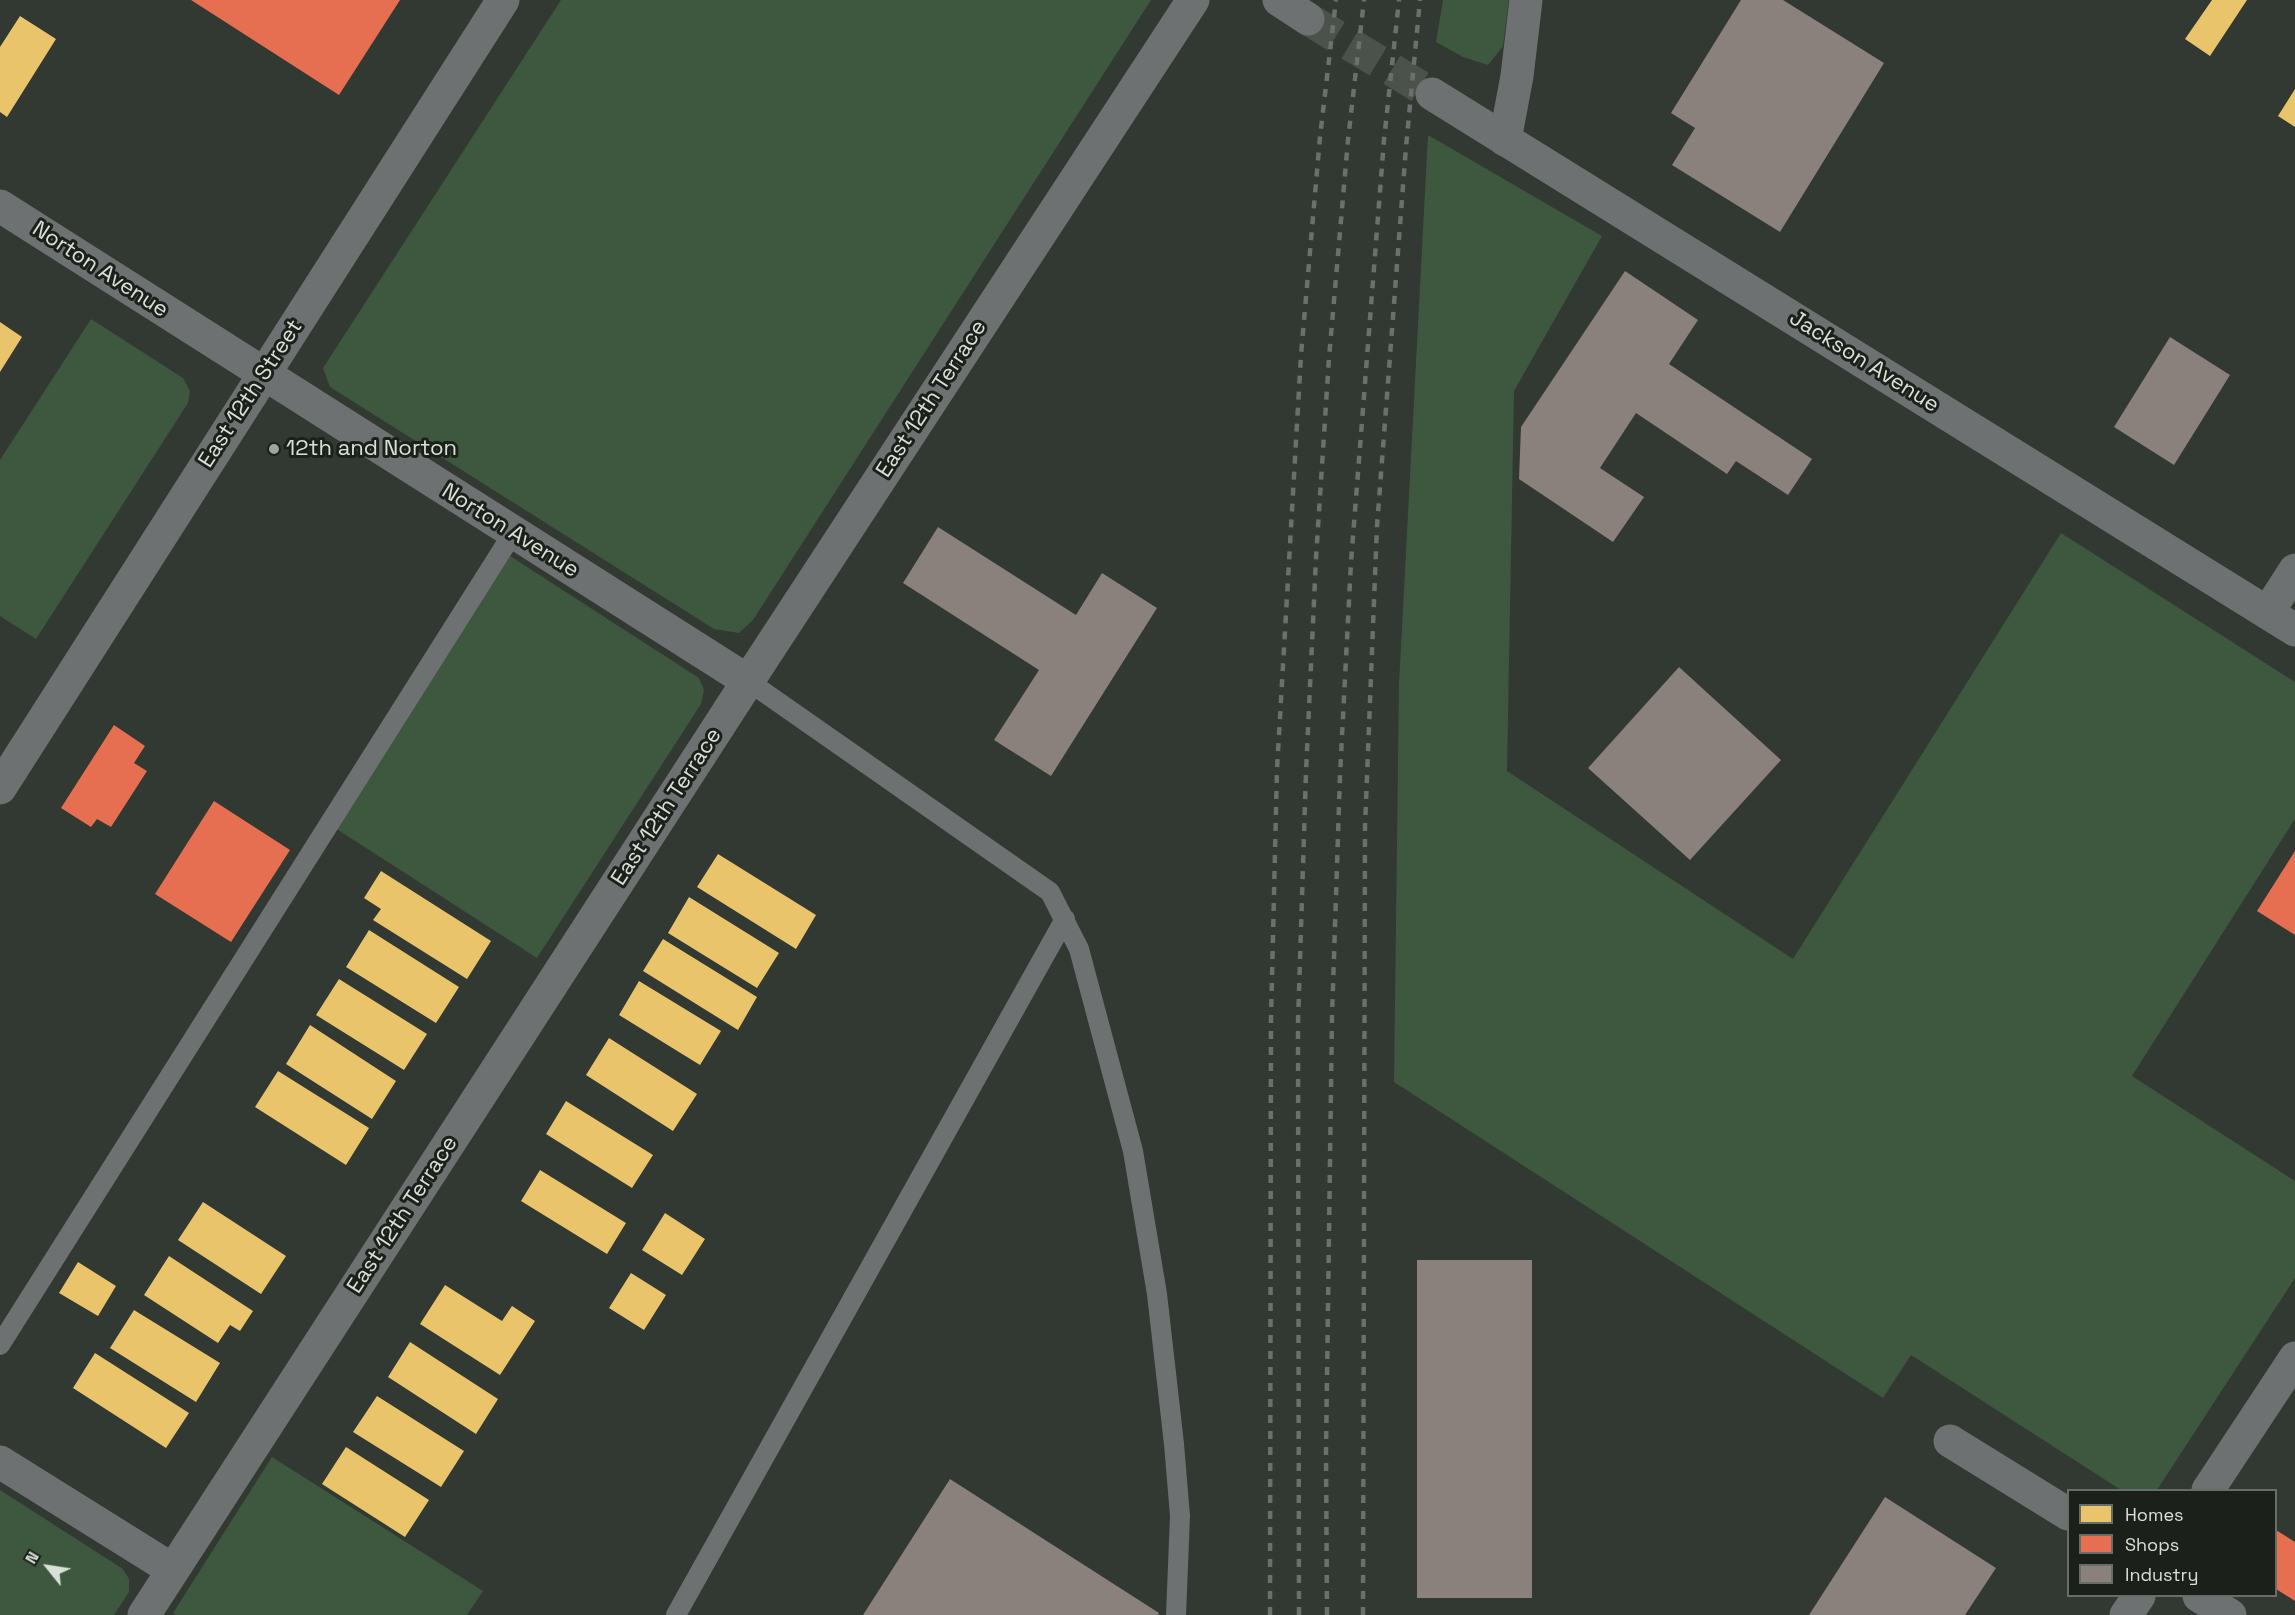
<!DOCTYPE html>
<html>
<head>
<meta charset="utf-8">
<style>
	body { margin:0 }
	#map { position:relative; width:2295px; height:1615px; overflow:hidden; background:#323832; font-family:"Space Grotesk",sans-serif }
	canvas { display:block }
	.legend { position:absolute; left:2067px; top:1489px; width:210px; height:108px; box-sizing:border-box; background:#1b201b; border:2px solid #676d67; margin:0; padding:8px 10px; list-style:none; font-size:18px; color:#d8e0d8 }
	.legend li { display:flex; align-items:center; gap:12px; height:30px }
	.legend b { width:30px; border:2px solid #676d67 }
	.north { position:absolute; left:18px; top:1537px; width:60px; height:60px; -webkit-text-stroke:4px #1b201b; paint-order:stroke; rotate:300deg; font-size:16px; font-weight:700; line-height:24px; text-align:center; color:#d8e0d8 }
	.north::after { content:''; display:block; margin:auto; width:21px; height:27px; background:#d8e0d8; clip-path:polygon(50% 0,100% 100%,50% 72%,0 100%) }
</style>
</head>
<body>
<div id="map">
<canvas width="2295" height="1615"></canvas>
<ul class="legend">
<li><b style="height:16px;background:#e9c46a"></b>Homes</li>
<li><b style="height:16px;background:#e76f51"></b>Shops</li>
<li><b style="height:16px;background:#8a817c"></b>Industry</li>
</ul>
<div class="north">N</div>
</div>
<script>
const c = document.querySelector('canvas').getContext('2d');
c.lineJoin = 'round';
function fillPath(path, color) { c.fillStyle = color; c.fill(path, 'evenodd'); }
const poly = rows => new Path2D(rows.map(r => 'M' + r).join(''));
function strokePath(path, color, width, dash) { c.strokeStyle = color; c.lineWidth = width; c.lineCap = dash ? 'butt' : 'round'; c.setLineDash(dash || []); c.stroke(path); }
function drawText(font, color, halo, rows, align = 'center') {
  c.font = font + ' "Space Grotesk",sans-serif'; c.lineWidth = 6; c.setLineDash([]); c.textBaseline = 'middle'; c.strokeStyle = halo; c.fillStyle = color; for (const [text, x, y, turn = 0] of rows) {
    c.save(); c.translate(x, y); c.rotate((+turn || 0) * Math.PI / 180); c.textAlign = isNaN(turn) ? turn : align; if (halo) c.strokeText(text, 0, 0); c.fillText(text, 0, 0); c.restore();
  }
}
const green = poly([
	[561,0,1151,0,753,620,739,633,714,629,330,387,323,368],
	[1443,0,1509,0,1503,46,1488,65,1463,57,1436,42],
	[1428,135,1602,236,1514,391,1507,771,1793,959,2061,533,2295,682,2295,819,2132,1076,2295,1181,2295,1278,2157,1490,2121,1490,1911,1355,1883,1398,1394,1082,1399,684],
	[91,319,183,378,190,391,188,403,36,639,0,616,0,460],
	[510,556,699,678,704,690,701,704,537,958,335,828],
	[272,1457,483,1591,467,1615,176,1615,173,1613],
	[0,1490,123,1569,129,1579,129,1592,114,1615,0,1615]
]);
const homes = poly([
	[2212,0,2247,0,2210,56,2185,39],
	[20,16,56,39,7,117,0,112,0,47],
	[2295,89,2295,127,2278,116],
	[0,322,22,337,0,372],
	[718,854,816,915,796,949,697,887],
	[381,871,491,941,467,979,373,920,381,909,364,898],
	[689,897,779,953,757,988,668,933],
	[369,930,459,987,436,1023,346,967],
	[663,939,757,997,738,1030,643,971],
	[339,979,427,1034,404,1070,316,1015],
	[639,981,721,1031,700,1065,619,1015],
	[310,1025,396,1081,372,1119,286,1064],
	[609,1038,697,1094,673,1131,586,1075],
	[278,1071,369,1128,346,1165,255,1107],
	[566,1101,653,1155,632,1188,546,1134],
	[540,1170,626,1223,607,1254,521,1201],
	[203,1202,286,1256,261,1294,178,1240],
	[665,1213,705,1239,682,1275,642,1250],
	[169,1256,253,1311,240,1331,230,1325,218,1343,144,1295],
	[78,1262,116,1286,98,1316,59,1293],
	[631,1273,666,1295,644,1330,609,1308],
	[445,1285,502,1321,512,1306,535,1321,500,1375,420,1324],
	[134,1310,220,1363,196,1402,110,1348],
	[410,1342,498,1399,476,1434,388,1377],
	[95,1353,189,1413,166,1448,73,1388],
	[377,1396,464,1451,441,1487,353,1432],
	[346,1447,429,1500,405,1537,322,1484]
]);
const shops = poly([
	[191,0,400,0,339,95],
	[114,725,145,746,134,763,147,771,111,827,97,819,91,827,61,808],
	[214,801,290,850,231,942,155,894],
	[2295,851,2295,935,2257,911],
	[2276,1530,2295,1542,2295,1601,2276,1589]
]);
const industry = poly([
	[1741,0,1783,0,1884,63,1780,232,1672,165,1695,128,1671,113],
	[1625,271,1698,320,1669,364,1812,459,1788,495,1736,461,1727,474,1636,413,1600,468,1644,497,1613,542,1519,479,1521,427],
	[2170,337,2230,375,2174,465,2114,427],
	[938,527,1076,615,1102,573,1157,608,1051,776,994,740,1039,670,903,583],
	[1679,667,1781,760,1690,860,1588,768],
	[1417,1260,1532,1260,1532,1598,1417,1598],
	[950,1479,1159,1613,1158,1615,863,1615],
	[1885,1497,1996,1568,1965,1615,1809,1615]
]);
const tertiaryTunnel = poly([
	[1308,19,1432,94]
]);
const service = poly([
	[748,681,1050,892,1079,949,1133,1151,1157,1294,1174,1444,1180,1516,1176,1615],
	[0,1345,513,533],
	[676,1615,1065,919]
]);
const minor = poly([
	[1505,140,1517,76,1526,0],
	[0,206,748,681],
	[2268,612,2295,570],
	[1950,1441,2068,1514],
	[0,1462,173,1570],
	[2208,1490,2295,1358],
	[2199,1596,2230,1615],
	[144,1615,748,681,1193,0],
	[2126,1615,2139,1596]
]);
const tertiary = poly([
	[1279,0,1308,19],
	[1432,94,2295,630],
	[0,788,503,0]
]);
const rail = poly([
	[1270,1615,1271,1019,1277,769,1301,355,1320,137,1336,0],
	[1299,1615,1298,1023,1306,772,1316,558,1329,358,1348,140,1364,0],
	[1327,1615,1326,1451,1332,1017,1340,775,1351,562,1384,140,1399,0],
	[1363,1615,1365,827,1377,526,1406,147,1420,0]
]);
const markers = [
	[274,449,6,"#9ea59e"]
];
const streetNames = [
	["Norton Avenue",100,270,33],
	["Jackson Avenue",1864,362,32],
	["East 12th Street",251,394,-57],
	["East 12th Terrace",932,399,-57],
	["Norton Avenue",510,531,32],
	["East 12th Terrace",667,807,-57],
	["East 12th Terrace",403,1215,-57]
];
const poiNames = [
	["12th and Norton",286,449]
];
fillPath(green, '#3d583e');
fillPath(homes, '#e9c46a');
fillPath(shops, '#e76f51');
fillPath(industry, '#8a817c');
strokePath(tertiaryTunnel, '#4b514b', 33, [33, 16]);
strokePath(service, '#6e7171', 20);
strokePath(minor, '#6e7171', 33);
strokePath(tertiary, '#6e7171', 33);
strokePath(rail, '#6c6f6e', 4.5, [8, 8]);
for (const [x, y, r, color] of markers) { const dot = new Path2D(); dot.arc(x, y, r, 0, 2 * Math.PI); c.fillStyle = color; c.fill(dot); strokePath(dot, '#1b201b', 2); }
drawText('22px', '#d8e0d8', '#1b201b', streetNames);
drawText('22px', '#d8e0d8', '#1b201b', poiNames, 'left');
</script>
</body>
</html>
